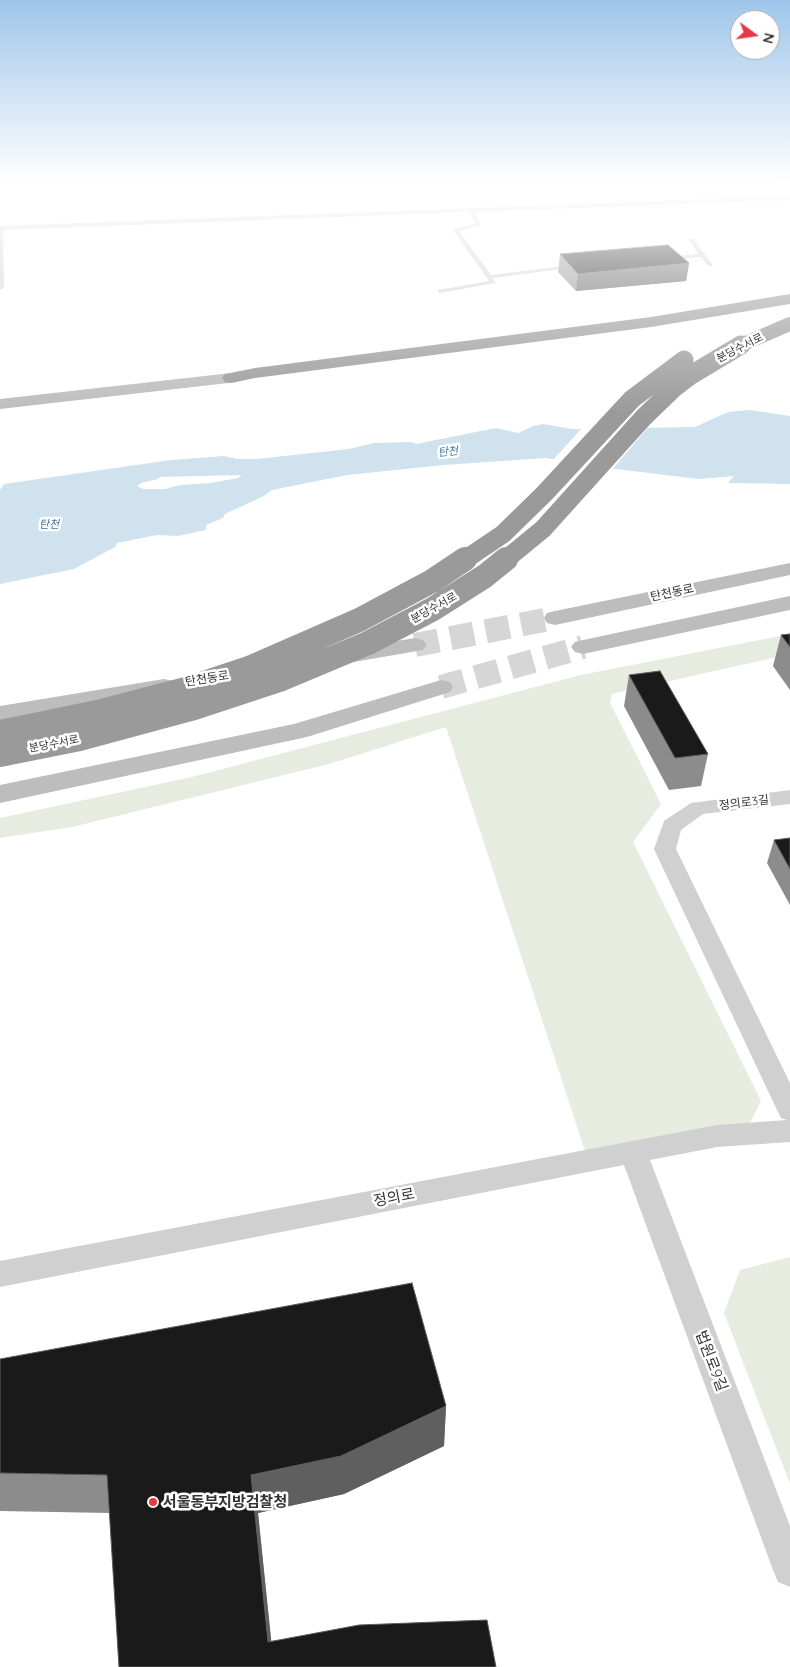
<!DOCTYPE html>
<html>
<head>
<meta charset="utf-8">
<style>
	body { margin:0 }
	#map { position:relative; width:790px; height:1667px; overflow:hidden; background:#fff; font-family:Quicksand,sans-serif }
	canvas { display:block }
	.north { position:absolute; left:730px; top:10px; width:50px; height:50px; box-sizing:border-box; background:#fff; border:1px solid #adadad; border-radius:50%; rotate:104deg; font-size:14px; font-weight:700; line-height:20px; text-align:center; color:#333 }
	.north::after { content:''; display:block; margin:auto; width:18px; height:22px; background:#e63946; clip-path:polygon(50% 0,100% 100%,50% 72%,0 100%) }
</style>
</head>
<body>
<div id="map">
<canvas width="790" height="1667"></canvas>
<div class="north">N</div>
</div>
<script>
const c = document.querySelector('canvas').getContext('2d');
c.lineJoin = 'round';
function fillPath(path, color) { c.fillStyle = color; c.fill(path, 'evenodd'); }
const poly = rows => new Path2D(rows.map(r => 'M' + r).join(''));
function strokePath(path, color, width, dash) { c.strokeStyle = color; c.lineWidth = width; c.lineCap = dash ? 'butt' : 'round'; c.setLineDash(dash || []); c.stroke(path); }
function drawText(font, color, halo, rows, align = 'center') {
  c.font = font + ' Quicksand,"Noto Sans KR",sans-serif'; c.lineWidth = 5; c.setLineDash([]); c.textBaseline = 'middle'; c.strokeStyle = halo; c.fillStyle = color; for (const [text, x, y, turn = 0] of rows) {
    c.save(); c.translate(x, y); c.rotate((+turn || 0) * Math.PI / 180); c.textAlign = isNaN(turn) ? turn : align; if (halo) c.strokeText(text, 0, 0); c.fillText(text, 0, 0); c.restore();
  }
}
const green = poly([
	[790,634,790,654,612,694,610,703,661,804,633,842,761,1101,746,1131,587,1157,446,727,329,764,72,827,0,838,0,818,192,777,581,675],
	[790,1257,790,1484,724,1313,740,1270]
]);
const water = poly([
	[750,410,790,416,790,484,728,483,734,476,699,479,616,469,545,458,444,465,347,475,272,490,264,496,225,514,223,518,206,525,206,530,178,536,157,535,117,543,115,547,74,569,0,584,0,490,4,484,171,460,224,456,238,459,256,459,349,449,374,443,411,442,416,444,496,428,518,433,533,426,543,424,572,429,695,427,728,412],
	[241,475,238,478,211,483,180,485,165,489,143,489,137,486,141,483,158,479,160,477]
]);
const pier = poly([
	[651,424,611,471,552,461,584,426]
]);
const secondaryTunnel = poly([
	[415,645,555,618],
	[441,687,583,647]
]);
const lane = poly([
	[790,196,790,200,474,212,481,225,459,231,491,275,573,265,576,267,493,278,495,283,440,293,438,292,438,290,489,281,453,230,476,223,469,212,3,230,4,288,0,290,0,226,790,196],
	[689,239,693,239,712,264,712,266,708,266,701,257,665,260,664,259,667,257,698,254,689,239]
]);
const street = poly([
	[773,180,790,180,790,184,778,183,773,180],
	[790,790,790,804,703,814,681,830,676,849,790,1083,790,1142,717,1147,650,1160,790,1526,790,1587,778,1582,773,1570,624,1165,0,1287,0,1261,717,1125,787,1120,781,1118,777,1110,654,849,664,821,691,803,790,790]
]);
const secondary = poly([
	[231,373,237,374,240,378,237,382,0,409,0,399,231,373],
	[790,563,790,575,555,625,547,623,544,618,547,613,555,611,790,563],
	[790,596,790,610,583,654,575,652,571,647,575,642,583,640,790,596],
	[415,638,423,640,427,645,423,650,342,664,334,662,330,657,334,652,342,650,415,638],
	[164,679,173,681,176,686,173,691,0,722,0,706,164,679],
	[441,680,450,682,453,687,450,692,307,737,0,803,0,785,294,724,441,680]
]);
const highway = poly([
	[790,294,790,304,651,327,255,378,231,383,225,382,222,378,225,374,255,368,651,317,790,294]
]);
const highwayBridgeFar2 = poly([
	[739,346,790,324]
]);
const highwayBridgeFar1 = poly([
	[463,561,503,534,544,494,632,399,684,360],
	[504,561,543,529,643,418,674,388,691,375,741,345]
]);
const highwayBridge = poly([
	[0,732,97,712,189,688,249,668,359,620,432,581,465,559],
	[0,755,80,739,191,709,282,679,368,643,433,609,485,576,506,559]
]);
const wall = poly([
	[560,254,689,263,686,281,576,291,558,272],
	[790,634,790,690,773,666,781,635],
	[629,675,708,754,701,786,669,790,624,706],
	[790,838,790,905,767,863,774,840],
	[0,1359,446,1406,444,1446,344,1494,258,1513,271,1641,487,1620,119,1667,110,1513,0,1511]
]);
const shadedWall = poly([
	[689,263,686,281,576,291,578,274],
	[446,1406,444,1446,344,1494,258,1513,274,1667,268,1642,251,1475]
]);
const building = poly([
	[668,245,689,263,578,274,560,254,668,245],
	[790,634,790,647,781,635,790,634],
	[660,671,708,754,675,758,629,675,660,671],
	[790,838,790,869,774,840,790,838],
	[412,1283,446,1406,341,1456,251,1475,268,1642,359,1625,487,1620,496,1667,119,1667,107,1475,0,1473,0,1359,412,1283]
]);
const markers = [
	[153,1502,5,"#e63946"]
];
const farStreetnames = [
	["분당수서로",740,348,-27],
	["분당수서로",434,608,-29],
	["분당수서로",54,744,-11]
];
const farWaternames = [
	["탄천",448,452,-6],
	["탄천",49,525]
];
const streetNames = [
	["탄천동로",672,593,-12],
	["탄천동로",207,679,-9],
	["정의로3길",744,803,-7]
];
const nearStreetnames = [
	["정의로",394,1198,-11],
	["법원로9길",711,1361,69]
];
const nearPoinames = [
	["서울동부지방검찰청",163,1502]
];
fillPath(green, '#e6ecdf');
fillPath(water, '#cfe2ee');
fillPath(pier, '#fff');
strokePath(secondaryTunnel, '#d6d6d6', 24, [24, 12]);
fillPath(lane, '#d0d0d0');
fillPath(street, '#d0d0d0');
fillPath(secondary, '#bdbdbd');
fillPath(highway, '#9a9a9a');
strokePath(highwayBridgeFar2, '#9a9a9a', 14);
strokePath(highwayBridgeFar1, '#9a9a9a', 19);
strokePath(highwayBridge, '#9a9a9a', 24);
fillPath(wall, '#8c8c8c');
fillPath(shadedWall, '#5f5f5f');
fillPath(building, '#1a1a1a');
strokePath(building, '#5f5f5f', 1);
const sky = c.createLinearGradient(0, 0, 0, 413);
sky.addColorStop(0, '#9ec6ea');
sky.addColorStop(0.44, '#fff');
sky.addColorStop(1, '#ffffff00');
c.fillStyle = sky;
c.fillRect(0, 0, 790, 413);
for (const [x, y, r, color] of markers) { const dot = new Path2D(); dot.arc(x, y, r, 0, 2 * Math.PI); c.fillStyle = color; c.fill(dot); strokePath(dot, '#fff', 2); }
drawText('11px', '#333', '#fff', farStreetnames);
drawText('italic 11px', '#3f7597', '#fff', farWaternames);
drawText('12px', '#333', '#fff', streetNames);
drawText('15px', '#333', '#fff', nearStreetnames);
drawText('bold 15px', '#333', '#fff', nearPoinames, 'left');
</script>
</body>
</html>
